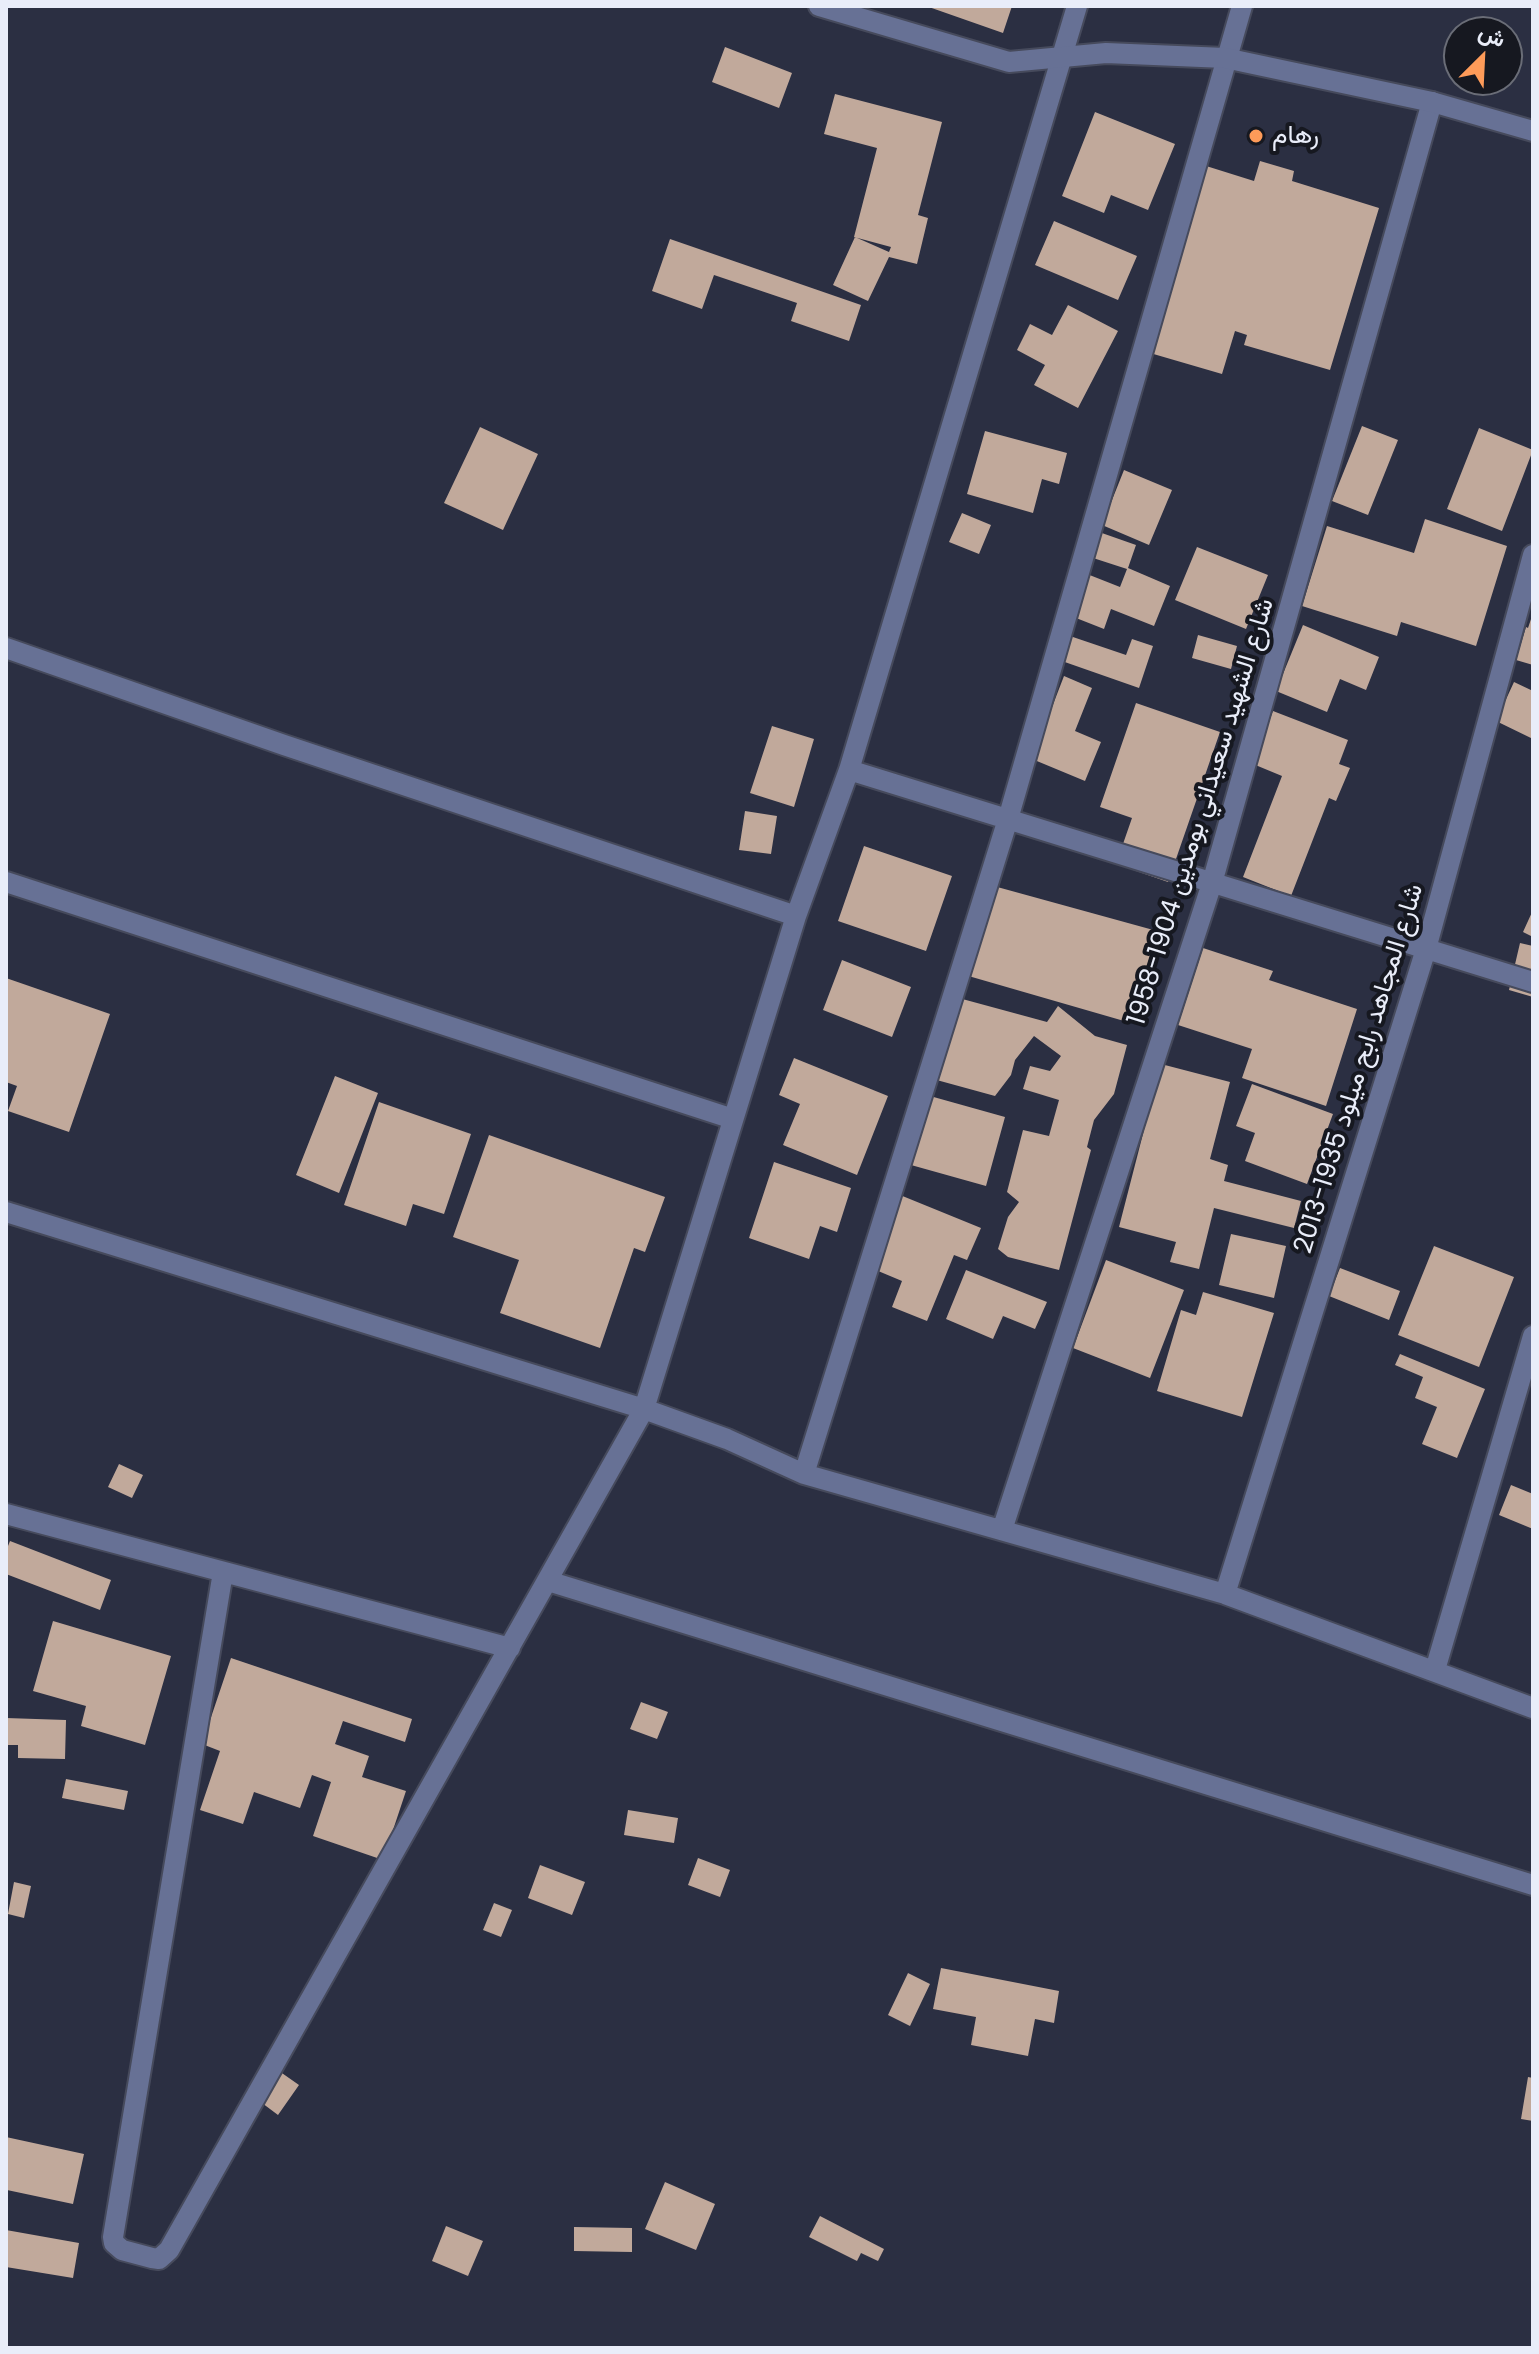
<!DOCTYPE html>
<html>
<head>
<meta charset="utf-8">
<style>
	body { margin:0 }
	#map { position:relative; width:1539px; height:2354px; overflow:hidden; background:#2b2f42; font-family:Poppins,Vazirmatn,sans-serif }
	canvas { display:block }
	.frame { position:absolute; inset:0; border:8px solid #e9edf9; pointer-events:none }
	.north { position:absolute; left:1443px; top:16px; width:80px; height:80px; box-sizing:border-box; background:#161820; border:2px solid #6a6d77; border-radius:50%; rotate:24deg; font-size:22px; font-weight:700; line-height:32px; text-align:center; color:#e9edf9 }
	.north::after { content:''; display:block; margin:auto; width:28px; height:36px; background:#fe9b59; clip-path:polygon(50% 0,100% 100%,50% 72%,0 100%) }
</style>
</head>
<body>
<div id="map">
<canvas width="1539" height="2354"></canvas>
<div class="frame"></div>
<div class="north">ش</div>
</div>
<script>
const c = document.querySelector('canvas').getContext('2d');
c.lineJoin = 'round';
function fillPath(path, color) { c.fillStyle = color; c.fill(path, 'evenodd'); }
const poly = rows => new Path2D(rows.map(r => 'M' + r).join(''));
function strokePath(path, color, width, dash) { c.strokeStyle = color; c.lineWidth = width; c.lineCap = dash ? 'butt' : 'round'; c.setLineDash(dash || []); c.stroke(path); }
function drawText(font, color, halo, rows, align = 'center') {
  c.font = font + ' Poppins,Vazirmatn,sans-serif'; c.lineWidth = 8; c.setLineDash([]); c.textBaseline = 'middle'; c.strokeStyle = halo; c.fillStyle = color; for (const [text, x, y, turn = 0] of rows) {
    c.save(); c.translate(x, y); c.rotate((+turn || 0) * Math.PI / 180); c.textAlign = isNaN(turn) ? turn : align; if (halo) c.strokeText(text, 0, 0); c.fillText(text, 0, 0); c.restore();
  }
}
const building = poly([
	[926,6,1012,6,1003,33],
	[725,47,792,73,779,108,712,82],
	[835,94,942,122,918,215,928,218,917,264,889,257,868,301,833,285,855,237,889,252,891,247,854,237,877,148,824,134],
	[1095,112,1175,144,1148,210,1111,195,1104,213,1062,196],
	[1260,161,1294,171,1292,181,1379,208,1330,370,1244,345,1247,335,1235,331,1222,374,1150,353,1203,165,1254,181],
	[1054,221,1137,256,1118,300,1035,265],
	[670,239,861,305,849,341,791,321,797,303,714,275,702,309,652,291],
	[1068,305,1118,331,1078,408,1034,385,1045,365,1017,350,1030,324,1052,335],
	[1362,426,1398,440,1368,515,1332,501],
	[480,427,538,454,503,530,444,503],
	[1479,428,1533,450,1502,531,1447,509],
	[985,431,1067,453,1059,484,1042,479,1033,513,967,494],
	[1124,470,1172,490,1149,545,1102,525],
	[962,513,991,525,979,554,949,542],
	[1425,519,1507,546,1476,646,1401,622,1397,636,1302,606,1327,526,1414,553],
	[1099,532,1136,545,1128,568,1170,586,1154,626,1111,609,1104,629,1071,616,1087,574,1120,587,1127,569,1090,557],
	[1197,547,1268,575,1246,629,1175,600],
	[1533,613,1533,665,1516,660,1526,627,1528,628],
	[1303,625,1379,657,1366,690,1340,679,1327,712,1276,691],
	[1067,635,1126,655,1132,639,1153,646,1139,688,1059,660],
	[1198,635,1237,646,1231,669,1192,658],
	[1064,676,1092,688,1075,731,1101,742,1085,781,1032,759],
	[1514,682,1533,691,1533,739,1496,721],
	[1136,703,1220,732,1168,882,1116,864,1132,818,1100,807],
	[1273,711,1348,740,1339,764,1350,768,1336,801,1329,798,1291,896,1243,877,1282,776,1253,764],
	[772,726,814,739,794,807,750,793],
	[745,811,777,816,771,854,739,850],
	[864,846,952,876,926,951,838,921],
	[990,885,1157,931,1131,1023,965,975],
	[1533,910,1533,937,1523,932],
	[1520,943,1533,946,1533,997,1509,990],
	[1203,948,1273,971,1269,980,1357,1009,1326,1106,1242,1078,1252,1049,1178,1025],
	[842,960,911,987,892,1037,823,1010],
	[6,978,110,1014,69,1132,8,1111,17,1086,6,1082],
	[955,997,1047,1022,1058,1006,1095,1036,1127,1045,1114,1094,1094,1120,1087,1147,1091,1150,1059,1270,1008,1257,998,1249,1008,1217,1019,1202,1007,1192,1023,1130,1049,1136,1059,1100,1023,1089,1030,1066,1050,1071,1061,1056,1034,1036,1015,1060,1011,1075,995,1096,933,1079],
	[794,1058,888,1096,857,1175,783,1145,800,1104,779,1095],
	[1161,1064,1230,1082,1210,1159,1228,1165,1224,1181,1301,1201,1294,1228,1214,1208,1199,1269,1170,1262,1176,1242,1119,1227],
	[335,1076,378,1093,339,1193,296,1175],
	[1252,1084,1333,1114,1307,1184,1245,1161,1255,1133,1236,1126],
	[930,1096,1005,1117,986,1186,911,1165],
	[379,1102,471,1134,444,1214,413,1204,406,1226,344,1205],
	[489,1135,665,1197,645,1252,634,1248,600,1348,500,1313,519,1260,453,1237],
	[774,1162,851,1188,837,1232,820,1226,809,1259,749,1238],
	[900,1195,981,1228,967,1260,954,1255,927,1321,892,1307,902,1281,871,1268],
	[1231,1234,1286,1246,1274,1298,1219,1285],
	[1434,1246,1514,1277,1479,1367,1398,1335],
	[1106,1260,1184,1290,1150,1378,1073,1348],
	[1340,1268,1400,1291,1389,1320,1329,1296],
	[966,1270,1047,1302,1035,1329,1003,1316,993,1339,946,1319],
	[1203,1292,1274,1313,1242,1417,1157,1391,1181,1310,1196,1315],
	[1400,1354,1485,1389,1457,1458,1422,1444,1437,1407,1415,1398,1423,1377,1395,1365],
	[119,1464,143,1475,132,1498,108,1487],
	[1511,1485,1533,1494,1533,1529,1499,1515],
	[10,1541,111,1580,100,1610,6,1574,6,1551],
	[53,1621,171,1656,145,1745,81,1726,86,1706,33,1691],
	[231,1658,412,1719,405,1742,343,1721,335,1744,369,1756,362,1777,406,1791,383,1860,313,1836,331,1782,312,1775,300,1808,254,1792,243,1824,200,1810,220,1751,202,1744],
	[641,1702,668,1712,657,1739,630,1729],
	[6,1718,66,1720,65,1759,18,1758,18,1745,6,1745],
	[66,1779,128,1791,124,1810,62,1798],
	[628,1810,678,1818,674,1843,624,1835],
	[698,1858,730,1870,720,1897,688,1885],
	[540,1865,585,1882,572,1915,528,1898],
	[14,1882,31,1886,24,1918,8,1914],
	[494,1903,512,1910,501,1937,483,1930],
	[941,1968,1059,1991,1054,2023,1035,2019,1028,2056,971,2045,976,2017,933,2009],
	[908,1973,930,1984,910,2026,888,2015],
	[279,2071,299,2085,278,2115,258,2100],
	[1528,2077,1533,2078,1533,2121,1521,2119],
	[6,2137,84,2154,73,2204,7,2190],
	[665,2182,715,2204,696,2250,645,2229],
	[820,2216,884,2249,878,2261,861,2253,857,2261,809,2237],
	[446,2226,483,2241,468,2276,432,2261],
	[574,2227,632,2228,632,2252,574,2251],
	[6,2230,79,2243,73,2278,6,2267]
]);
const minor = poly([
	[6,648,284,745,796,916],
	[849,770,1533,982],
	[6,882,733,1119],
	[6,1212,644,1409,727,1439,804,1474,1225,1594,1533,1708],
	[804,1474,1008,819,1242,6],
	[6,1514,510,1648],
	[1002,1530,1212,883,1432,102],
	[223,1572,113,2237,114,2243,122,2250,152,2258,159,2259,169,2250,644,1409,796,916,849,770,1077,6],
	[548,1581,1533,1885],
	[1225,1594,1426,949,1533,555],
	[1435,1670,1533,1336]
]);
const tertiary = poly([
	[819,6,1009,62,1106,53,1225,58,1432,102,1533,131]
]);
const markers = [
	[1256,136,8,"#fe9b59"]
];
const poiNames = [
	["رهام",1272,136]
];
const streetNames = [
	["شارع الشهيد سعيداني بومدين 1904-1958",1202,812,-73],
	["شارع المجاهد رابح ميلود 1935-2013",1360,1069,-73]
];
fillPath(building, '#c1a99b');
strokePath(minor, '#464a5c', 24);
strokePath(tertiary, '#464a5c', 24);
strokePath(minor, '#677195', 20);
strokePath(tertiary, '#677195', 20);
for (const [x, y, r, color] of markers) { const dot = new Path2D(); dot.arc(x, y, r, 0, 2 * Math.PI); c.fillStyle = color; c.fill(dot); strokePath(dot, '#161820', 3); }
drawText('26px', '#e9edf9', '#161820', poiNames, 'left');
drawText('26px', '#e9edf9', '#161820', streetNames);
</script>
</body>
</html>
